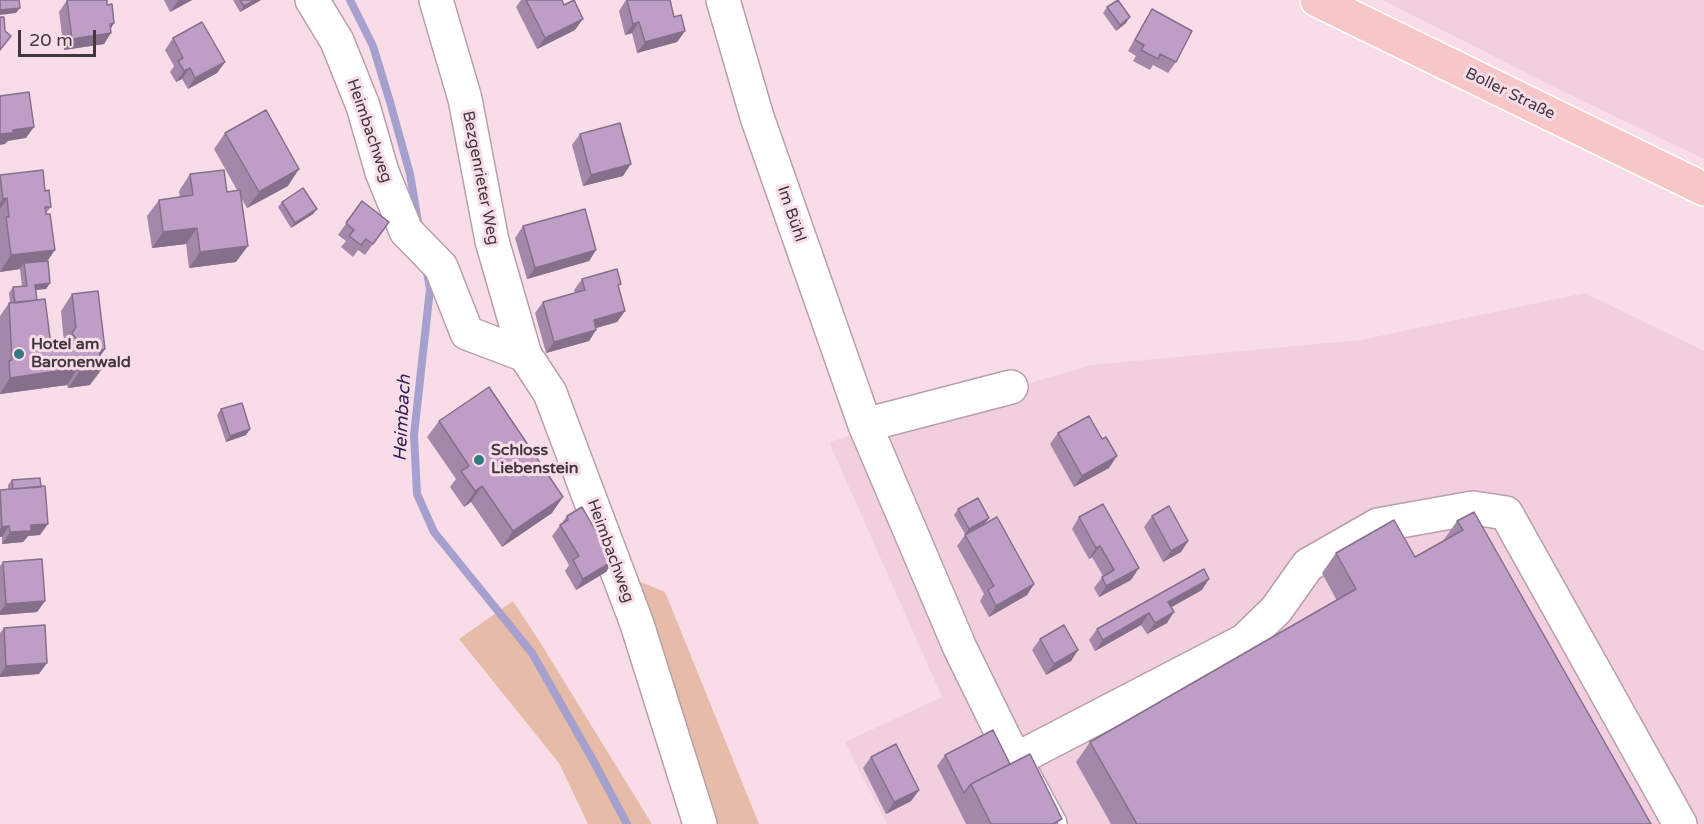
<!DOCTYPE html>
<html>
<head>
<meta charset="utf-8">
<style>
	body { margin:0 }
	#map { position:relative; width:1704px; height:824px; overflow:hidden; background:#f8dde9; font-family:"Varela Round",sans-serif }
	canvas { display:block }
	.scale { position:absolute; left:18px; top:30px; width:78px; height:27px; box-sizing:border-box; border:3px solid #42373c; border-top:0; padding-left:8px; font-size:18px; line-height:21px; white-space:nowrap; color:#42373c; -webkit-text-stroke:4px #f8dde9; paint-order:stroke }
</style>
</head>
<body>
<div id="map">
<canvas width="1704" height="824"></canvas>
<div class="scale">20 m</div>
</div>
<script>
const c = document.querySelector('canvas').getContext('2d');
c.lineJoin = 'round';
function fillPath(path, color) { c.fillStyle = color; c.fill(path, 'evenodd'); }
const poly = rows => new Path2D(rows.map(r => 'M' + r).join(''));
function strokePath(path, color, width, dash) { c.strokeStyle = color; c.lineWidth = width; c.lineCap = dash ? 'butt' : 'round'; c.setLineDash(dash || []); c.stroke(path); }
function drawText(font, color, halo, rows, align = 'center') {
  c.font = font + ' "Varela Round",sans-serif'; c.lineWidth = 6; c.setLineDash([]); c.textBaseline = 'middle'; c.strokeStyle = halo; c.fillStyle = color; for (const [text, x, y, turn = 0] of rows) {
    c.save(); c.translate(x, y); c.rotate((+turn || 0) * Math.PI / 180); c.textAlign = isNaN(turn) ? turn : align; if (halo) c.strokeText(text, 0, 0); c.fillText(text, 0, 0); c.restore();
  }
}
const built = poly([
	[1383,0,1704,0,1704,159,1562,91],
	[1585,293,1704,351,1704,824,887,824,845,742,942,697,829,442,1091,365,1360,340]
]);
const green = poly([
	[631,578,665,592,759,824,709,824],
	[513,601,538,639,652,824,588,824,559,763,459,639]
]);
const stream = poly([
	[350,0,373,46,390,102,410,174,418,222],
	[427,272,430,289,414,435,417,494,434,532,532,653,594,762,627,824]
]);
const minor = poly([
	[312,0,337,41,363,106,382,172,406,231,441,267,467,333,525,355,550,393,637,624,700,824],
	[436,0,465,99,492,241,525,355],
	[723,0,757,117,865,425,960,648,1015,760,1050,824],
	[865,425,1011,387],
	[1015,760,1244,641,1276,610,1308,565,1378,525,1473,508,1506,513,1680,824]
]);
const major = poly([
	[1317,0,1704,189]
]);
const wall = poly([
	[67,0,107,5,114,23,111,28,104,44,64,50,59,12],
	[164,0,192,0,170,12],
	[233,0,261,0,240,12],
	[521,0,562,0,575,30,537,49,516,7],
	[626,0,670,0,674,17,685,31,677,42,637,53,632,33,625,35,619,11],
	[1107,7,1126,23,1116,31,1103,13],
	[1152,9,1176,62,1168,73,1153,65,1150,70,1133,61,1136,56,1128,51,1145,20],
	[173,38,225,62,217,73,188,89,182,79,176,82,170,72,174,66,165,50],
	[225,133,288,186,247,208,241,198,236,262,189,268,186,244,152,248,147,216,159,200,180,197,179,191,190,174,227,192,237,190,214,149],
	[580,134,623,176,583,186,572,145],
	[0,175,45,191,51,207,46,213,47,261,50,283,46,289,36,290,37,300,51,345,64,343,61,311,72,294,105,349,100,356,90,385,68,388,67,385,0,394,0,316,9,303,10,303,9,293,13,287,22,286,20,269,0,272],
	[362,201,389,222,365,255,358,250,353,257,341,247,346,241,338,235],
	[282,202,317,209,313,214,291,228,278,207],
	[523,226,596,250,589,261,527,279,515,238],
	[582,279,619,288,625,311,617,322,596,328,596,330,589,341,546,353,535,313,543,302,575,293,574,290],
	[221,409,250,429,246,435,226,442,217,415],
	[439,421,552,513,502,547,471,502,464,507,450,487,456,479,427,437],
	[1058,433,1109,468,1074,487,1050,444],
	[12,480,40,535,28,536,23,542,2,544,2,537,0,537,0,490,8,489,8,485],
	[958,509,989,518,985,523,965,534,954,515],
	[567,516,613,561,606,572,576,590,565,571,569,565,552,536],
	[1152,516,1188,541,1181,552,1163,562,1144,527],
	[1079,517,1131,580,1099,597,1094,588,1103,576,1092,557,1089,559,1072,529],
	[1457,521,1651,824,1111,824,1076,762,1090,742,1337,601,1322,573,1336,553,1415,557,1443,541],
	[965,535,1034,584,1027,595,989,617,980,601,984,594,957,546],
	[3,562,45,601,37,612,0,615,0,566],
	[1202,590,1171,607,1167,623,1147,634,1141,625,1095,651,1089,640,1097,629],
	[4,628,39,674,0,677,0,633],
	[1040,639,1078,650,1071,661,1046,675,1032,650],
	[945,755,1010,764,1059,824,966,824,937,766],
	[871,757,919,790,911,801,886,814,863,768]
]);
const shadedWall = poly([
	[179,0,192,0,170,12,178,1],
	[255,0,261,0,240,12,244,6],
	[20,8,16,13,0,15,0,10],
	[1130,17,1126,23,1116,31,1120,25],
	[583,19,575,30,537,49,545,38],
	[639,22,632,33,625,35,633,24],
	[114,23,107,34,111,33,104,44,64,50,72,39,110,24],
	[685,31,677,42,637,53,645,42],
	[225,62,217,73,188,89,195,78],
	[190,68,182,79,176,82,184,71],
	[34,127,26,138,8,141,5,144,0,145,0,134,13,130],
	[631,164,623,176,583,186,591,175],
	[299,169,288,186,247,208,259,192],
	[7,198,0,209,0,203,3,199],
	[317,209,313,214,291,228,295,223],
	[197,228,186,244,152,248,163,232],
	[248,246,236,262,189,268,200,252],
	[55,250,44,266,24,263,20,269,0,272,11,255],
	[596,250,589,261,527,279,535,268],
	[50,283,46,289,31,290,35,285],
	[625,311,617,322,586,331,594,320],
	[596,330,589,341,546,353,554,342],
	[105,349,94,365,99,350],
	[78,368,67,385,0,394,10,378],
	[102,369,90,385,68,388,79,372],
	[250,429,246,435,226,442,230,436],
	[1117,456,1109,468,1074,487,1082,476],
	[482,486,471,502,464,507,475,491],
	[563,497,552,513,502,547,513,531],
	[989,518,985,523,965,534,969,529],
	[48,524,40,535,28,536,23,542,2,544,10,532,31,525],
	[9,526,2,537,0,537,0,529,2,527],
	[1188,541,1181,552,1163,562,1171,551],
	[1100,546,1092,557,1089,559,1096,548],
	[613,561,606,572,576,590,583,579],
	[1139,568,1131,580,1099,597,1106,586],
	[1209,579,1202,590,1161,613,1168,602],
	[1034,584,1027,595,989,617,996,606],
	[45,601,37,612,0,615,0,612,6,604],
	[1174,612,1167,623,1147,634,1155,623],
	[1149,613,1141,625,1095,651,1103,640],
	[1078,650,1071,661,1046,675,1054,664],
	[47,663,39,674,0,677,0,675,6,666],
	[919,790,911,801,886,814,894,802]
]);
const building = poly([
	[0,0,19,0,20,8,0,10,0,0],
	[67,0,107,0,107,5,112,4,114,23,110,24,111,33,72,39,67,0],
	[240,0,255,0,244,6,240,0],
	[526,0,562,0,564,5,574,0,583,19,545,38,526,0],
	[627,0,670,0,674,17,681,15,685,31,645,42,639,22,633,24,627,0],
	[1118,0,1130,17,1120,25,1107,7,1118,0],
	[1152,9,1192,31,1176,62,1160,54,1158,59,1141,50,1144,45,1135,40,1152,9],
	[0,17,4,17,5,31,11,36,0,50,0,17],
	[202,22,225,62,195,78,190,68,184,71,178,61,183,58,173,38,202,22],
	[29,92,34,127,13,130,13,133,0,134,0,96,29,92],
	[266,110,299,169,259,192,225,133,266,110],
	[620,123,631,164,591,175,580,134,620,123],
	[43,170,45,191,49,190,51,207,45,207,46,214,50,214,55,250,11,255,6,217,9,217,7,198,3,199,0,175,43,170],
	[224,170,227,192,240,190,248,246,200,252,197,228,163,232,159,200,193,195,190,174,224,170],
	[303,188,317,209,295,223,282,202,303,188],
	[362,201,389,222,373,244,366,239,361,245,349,236,354,230,346,223,362,201],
	[585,209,596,250,535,268,523,226,585,209],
	[48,261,50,283,35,285,37,300,15,303,13,287,27,286,24,263,48,261],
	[617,269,621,284,618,285,625,311,594,320,596,330,554,342,543,302,585,290,582,279,617,269],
	[98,291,105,349,99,350,102,369,79,372,78,368,10,378,9,361,12,360,9,303,45,299,51,345,78,342,72,333,76,327,72,294,98,291],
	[489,387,563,497,513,531,482,486,475,491,461,471,469,466,439,421,489,387],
	[242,403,250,429,230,436,221,409,242,403],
	[1089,416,1102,439,1106,437,1117,456,1082,476,1058,433,1089,416],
	[40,478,41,487,13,489,12,480,40,478],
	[45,486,48,524,31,525,31,531,10,532,9,526,2,527,0,490,45,486],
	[978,498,989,518,969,529,958,509,978,498],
	[1103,504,1139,568,1106,586,1102,577,1114,570,1100,546,1096,548,1079,517,1103,504],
	[1169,506,1188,541,1171,551,1152,516,1169,506],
	[582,507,613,561,583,579,573,560,579,556,560,525,568,520,567,516,582,507],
	[1474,512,1651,824,1137,824,1090,742,1356,589,1336,553,1394,520,1415,557,1463,530,1457,521,1474,512],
	[997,517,1034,584,996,606,988,590,994,586,965,535,997,517],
	[42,559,45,601,6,604,3,562,42,559],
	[1204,569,1209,579,1168,602,1174,612,1155,623,1149,613,1103,640,1097,629,1204,569],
	[45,625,47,663,6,666,4,628,45,625],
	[1064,625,1078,650,1054,664,1040,639,1064,625],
	[993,730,1010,764,971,784,964,793,945,755,993,730],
	[896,744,919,790,894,802,871,757,896,744],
	[1030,754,1062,819,1053,824,991,824,971,784,1030,754]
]);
const markers = [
	[19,354,6,"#317a80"],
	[479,460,6,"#317a80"]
];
const streetNames = [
	["Boller Straße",1510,94,26],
	["Heimbachweg",369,131,71],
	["Bezgenrieter Weg",480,178,79],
	["Im Bühl",791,214,71],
	["Heimbachweg",610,551,70]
];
const poiNames = [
	["Hotel am",31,345],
	["Baronenwald",31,363],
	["Schloss",491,451],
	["Liebenstein",491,469]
];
const waterNames = [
	["Heimbach",403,418,-87]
];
fillPath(built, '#f1cfdf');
fillPath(green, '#e6bca8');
strokePath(stream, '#a5a0ce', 8);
strokePath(minor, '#b89fab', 36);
strokePath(major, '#fff', 36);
strokePath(minor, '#fff', 33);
strokePath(major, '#f7c6c7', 33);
fillPath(wall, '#a388aa');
fillPath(shadedWall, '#856f8b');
fillPath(building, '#be9ec6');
strokePath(building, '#856f8b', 1.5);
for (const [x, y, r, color] of markers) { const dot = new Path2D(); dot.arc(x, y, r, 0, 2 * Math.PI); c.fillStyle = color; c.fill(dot); strokePath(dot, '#f8dde9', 2); }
drawText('16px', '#42373c', '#f8dde9', streetNames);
drawText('bold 16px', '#42373c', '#f8dde9', poiNames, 'left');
drawText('italic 18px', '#2d2058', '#f8dde9', waterNames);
</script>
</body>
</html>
